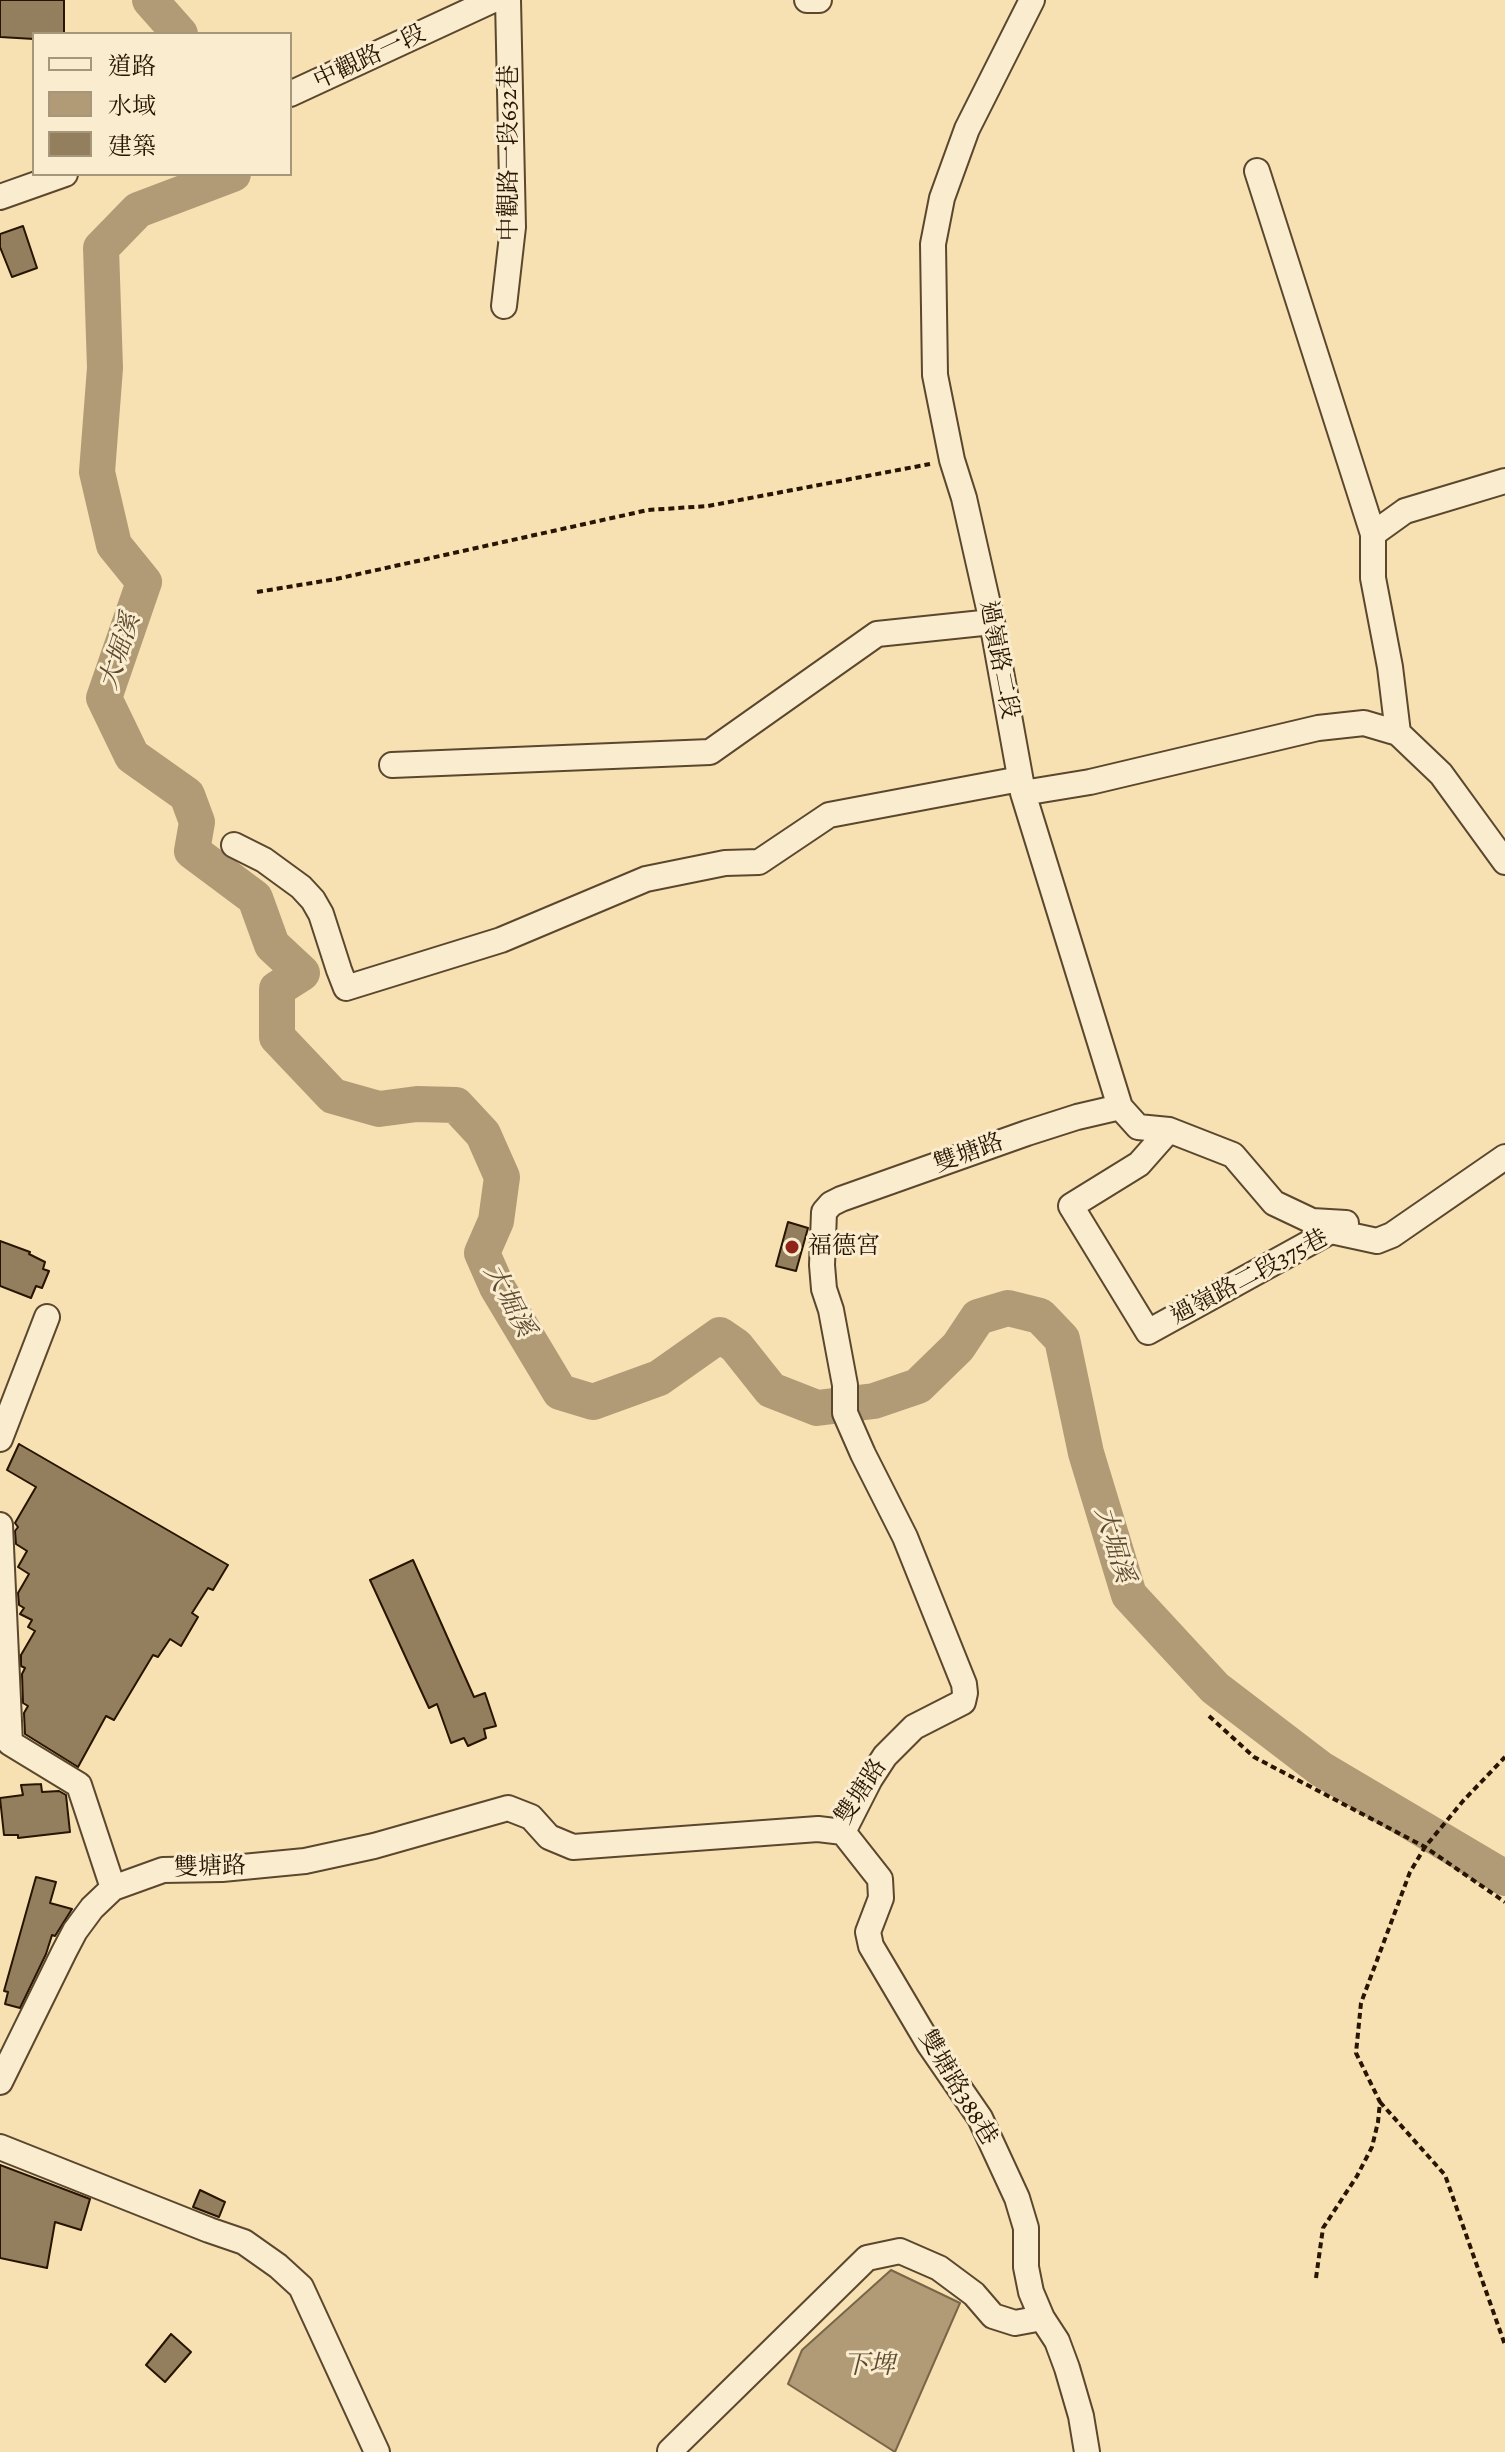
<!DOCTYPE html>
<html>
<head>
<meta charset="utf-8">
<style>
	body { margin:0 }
	#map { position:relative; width:1505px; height:2452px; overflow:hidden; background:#f7e1b3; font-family:Alegreya,"Noto Serif TC",serif }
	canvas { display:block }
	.legend { position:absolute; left:32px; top:32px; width:260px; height:144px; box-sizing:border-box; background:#faecce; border:2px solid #a6967c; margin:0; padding:10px 14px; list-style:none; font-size:24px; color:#271401 }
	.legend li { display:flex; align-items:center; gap:16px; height:40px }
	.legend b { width:40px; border:2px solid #a6967c }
</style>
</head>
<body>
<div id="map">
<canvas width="1505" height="2452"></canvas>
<ul class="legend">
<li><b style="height:10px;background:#faecce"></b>道路</li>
<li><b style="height:22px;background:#b09b76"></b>水域</li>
<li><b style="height:22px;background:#937f5e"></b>建築</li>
</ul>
</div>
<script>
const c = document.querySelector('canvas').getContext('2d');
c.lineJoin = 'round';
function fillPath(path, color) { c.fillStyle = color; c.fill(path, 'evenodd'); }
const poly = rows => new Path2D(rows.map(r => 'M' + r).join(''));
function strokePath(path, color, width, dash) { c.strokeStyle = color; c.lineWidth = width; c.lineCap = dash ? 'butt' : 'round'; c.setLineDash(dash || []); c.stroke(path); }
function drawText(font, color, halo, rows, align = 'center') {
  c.font = font + ' Alegreya,"Noto Serif TC",serif'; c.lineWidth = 6; c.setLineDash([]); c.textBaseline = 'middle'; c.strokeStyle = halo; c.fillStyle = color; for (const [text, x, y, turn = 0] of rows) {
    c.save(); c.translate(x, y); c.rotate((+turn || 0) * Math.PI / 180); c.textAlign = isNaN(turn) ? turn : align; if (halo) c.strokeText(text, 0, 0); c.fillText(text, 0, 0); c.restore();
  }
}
const water = poly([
	[891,2270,960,2303,895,2452,788,2384,802,2350,891,2270]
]);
const river = poly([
	[150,0,180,34],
	[233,174,138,210,101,248,105,368,97,472,114,545,144,582,104,698,132,756,187,795,197,822,192,851,255,898,272,945,302,973,277,989,277,1037,333,1096,379,1109,417,1104,456,1105,483,1134,502,1177,496,1221,482,1253,497,1287,560,1392,593,1402,659,1378,720,1335,736,1346,771,1390,817,1408,874,1401,918,1386,958,1347,978,1317,1008,1308,1040,1316,1062,1339,1086,1453,1129,1595,1215,1688,1321,1769,1505,1878]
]);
const building = poly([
	[0,0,64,0,64,34,34,34,34,39,0,37,0,0],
	[23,226,37,268,12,277,0,247,0,234,23,226],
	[788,1222,808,1228,796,1271,776,1266,788,1222],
	[0,1241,30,1252,29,1254,45,1262,43,1269,49,1271,42,1288,36,1286,31,1298,0,1286,0,1241],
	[19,1444,228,1565,213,1590,208,1588,192,1613,198,1617,181,1646,170,1639,158,1657,153,1655,114,1720,106,1716,78,1767,25,1734,24,1713,28,1706,23,1703,22,1674,25,1668,21,1666,21,1655,35,1631,28,1627,32,1620,20,1614,24,1608,19,1605,18,1593,29,1574,18,1567,27,1551,16,1544,15,1531,18,1527,15,1523,36,1487,7,1470,19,1444],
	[413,1560,474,1697,485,1693,496,1726,484,1729,486,1738,468,1746,464,1738,451,1743,437,1704,429,1708,370,1580,413,1560],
	[41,1784,42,1792,59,1791,66,1795,70,1832,18,1838,18,1835,4,1835,0,1798,23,1795,21,1785,41,1784],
	[36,1877,56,1882,50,1903,72,1909,55,1936,52,1935,46,1954,20,2008,5,2004,8,1992,4,1991,36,1877],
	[0,2165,90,2199,81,2230,55,2222,47,2268,0,2258,0,2165],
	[200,2190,225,2202,219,2217,193,2207,200,2190],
	[171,2334,191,2352,165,2382,146,2365,171,2334]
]);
const path = poly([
	[257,592,336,579,648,510,708,506,930,464],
	[1209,1716,1254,1757,1425,1847,1505,1902],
	[1380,2102,1445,2175,1505,2345],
	[1316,2278,1323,2228,1357,2176,1372,2147,1378,2122,1380,2102,1356,2053,1361,2003,1410,1872,1425,1847,1463,1801,1505,1757]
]);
const minor = poly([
	[807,0,819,0],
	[1032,0,967,129,942,198,933,244,935,375,952,460,964,498,992,622,1023,793,1090,782,1318,728,1364,723,1398,733,1441,774,1505,862],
	[290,94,493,0],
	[1257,171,1373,534],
	[0,197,65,174],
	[504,306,513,227,508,0],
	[1398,733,1390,667,1373,578,1373,534,1405,511,1505,481],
	[392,765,710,752,877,634,992,622],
	[1023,793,1120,1107,1138,1127,1169,1130,1233,1155,1274,1203,1312,1221,1346,1223],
	[234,845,264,860,301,887,313,900,321,914,339,970,346,988,501,940,646,879,725,863,759,862,829,815,1020,779],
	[1169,1130,1139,1164,1071,1206,1148,1332,1331,1231,1377,1241,1392,1235,1505,1157],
	[0,1439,47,1317],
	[0,1525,10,1743,79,1785,113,1888],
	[843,1832,880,1879,881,1898,868,1932,871,1946,929,2044,980,2118,1017,2198,1026,2228,1026,2267,1031,2292,1042,2318,1057,2341,1067,2368,1081,2416,1087,2452],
	[0,2082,64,1952,75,1931,92,1908,113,1888,163,1870,222,1869,305,1861,374,1846,508,1808,531,1817,549,1837,573,1847,818,1829,843,1832,870,1779,885,1756,914,1727,963,1702,965,1693,964,1684,905,1537,863,1454,845,1413,845,1385,831,1310,824,1289,822,1265,824,1212,831,1204,841,1199,1027,1133,1077,1117,1120,1107],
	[0,2147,209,2230,244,2242,278,2266,301,2287,377,2452],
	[670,2451,867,2258,900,2251,939,2268,974,2294,993,2316,1015,2323,1042,2318]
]);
const markers = [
	[792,1247,8,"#8f2418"]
];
const streetNames = [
	["中觀路一段",370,58,-25],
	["中觀路一段632巷",510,153,-90],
	["過嶺路二段",998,660,79],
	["雙塘路",969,1154,-20],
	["過嶺路二段375巷",1250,1278,-28],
	["雙塘路",862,1792,-57],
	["雙塘路",210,1868,-2],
	["雙塘路388巷",957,2088,59]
];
const poiNames = [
	["福德宮",808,1247]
];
const waterNames = [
	["大堀溪",121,652,-72],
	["大堀溪",508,1301,62],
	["大堀溪",1113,1545,73],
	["下埤",869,2367]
];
fillPath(water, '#b09b76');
strokePath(water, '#796547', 2);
strokePath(river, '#b09b76', 36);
fillPath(building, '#937f5e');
strokePath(building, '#271401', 2);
strokePath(minor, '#5b472e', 28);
strokePath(path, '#271401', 4, [6, 4]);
strokePath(minor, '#faecce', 24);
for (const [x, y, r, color] of markers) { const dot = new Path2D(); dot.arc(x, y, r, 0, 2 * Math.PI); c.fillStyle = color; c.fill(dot); strokePath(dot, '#faecce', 3); }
drawText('24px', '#271401', '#faecce', streetNames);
drawText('24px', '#271401', '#faecce', poiNames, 'left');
drawText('italic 26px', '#5e4a30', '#faecce', waterNames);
</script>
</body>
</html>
